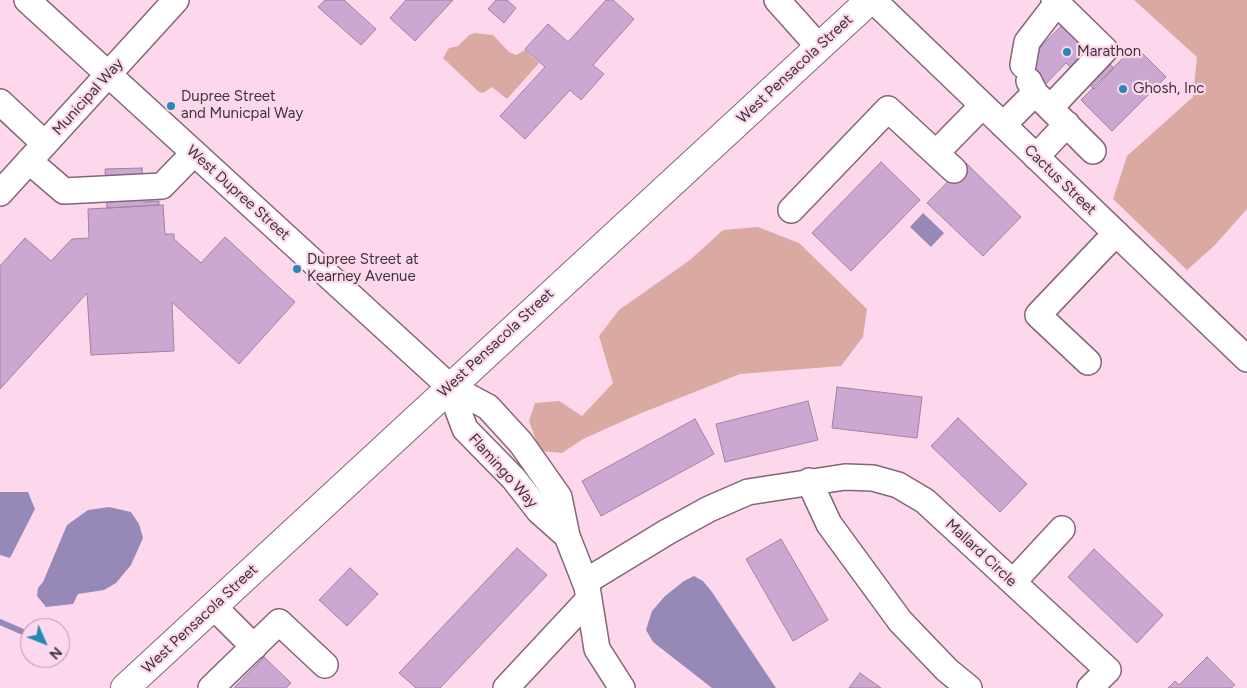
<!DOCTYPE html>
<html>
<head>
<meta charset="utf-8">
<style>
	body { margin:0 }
	#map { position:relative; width:1247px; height:688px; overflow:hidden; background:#fdd8ed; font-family:Figtree,sans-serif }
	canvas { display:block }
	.north { position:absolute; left:20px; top:618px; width:50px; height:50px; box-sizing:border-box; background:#fdd8ed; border:1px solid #b296a6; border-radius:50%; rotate:134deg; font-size:14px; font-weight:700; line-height:20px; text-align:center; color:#41333b }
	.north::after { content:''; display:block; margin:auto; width:18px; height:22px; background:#2689b3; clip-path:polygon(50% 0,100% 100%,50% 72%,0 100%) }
</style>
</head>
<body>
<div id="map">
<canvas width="1247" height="688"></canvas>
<div class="north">N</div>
</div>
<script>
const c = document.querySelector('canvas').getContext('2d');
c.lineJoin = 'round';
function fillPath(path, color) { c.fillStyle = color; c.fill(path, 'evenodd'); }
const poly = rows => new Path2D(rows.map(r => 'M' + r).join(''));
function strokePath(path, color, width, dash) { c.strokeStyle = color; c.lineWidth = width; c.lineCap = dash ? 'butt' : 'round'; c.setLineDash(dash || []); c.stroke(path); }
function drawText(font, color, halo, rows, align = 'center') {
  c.font = font + ' Figtree,sans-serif'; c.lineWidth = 4.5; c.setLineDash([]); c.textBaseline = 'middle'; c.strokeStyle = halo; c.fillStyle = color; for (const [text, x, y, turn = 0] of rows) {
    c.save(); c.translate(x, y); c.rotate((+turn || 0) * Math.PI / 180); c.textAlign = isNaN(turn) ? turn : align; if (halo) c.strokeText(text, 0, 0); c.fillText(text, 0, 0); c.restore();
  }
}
const green = poly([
	[1134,0,1247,0,1247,209,1214,246,1187,270,1113,199,1127,156,1193,97,1197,57],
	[475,33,493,35,509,52,516,55,525,50,539,63,507,99,492,87,483,93,479,92,443,58,449,48,458,46,469,35],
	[758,227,799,243,867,309,863,337,841,366,740,374,639,414,583,439,562,453,540,451,529,421,535,403,559,401,582,416,613,383,599,336,619,310,690,260,723,230]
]);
const water = poly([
	[923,213,944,233,931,247,910,227],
	[0,492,28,492,35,509,10,558,0,555],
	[109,507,131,512,139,524,143,538,131,565,116,583,104,590,78,594,73,604,46,607,37,596,38,588,43,582,67,525,88,510],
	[694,576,703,581,712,592,776,688,712,688,653,642,646,630,652,611,665,596,684,581]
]);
const stream = poly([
	[0,622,30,635]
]);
const building = poly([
	[325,0,344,0,376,29,361,45,318,7,325,0],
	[406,0,453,0,415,41,390,18,406,0],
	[496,0,507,0,516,8,504,23,488,9,496,0],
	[606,0,613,0,634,19,593,65,604,74,581,100,570,90,525,139,500,116,545,67,525,49,548,24,568,42,606,0],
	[1076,11,1087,41,1114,68,1094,89,1066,63,1039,91,1018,70,1076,11],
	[1135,46,1166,77,1112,131,1081,100,1135,46],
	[881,162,920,200,851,271,812,233,881,162],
	[966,163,1021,217,983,256,927,203,966,163],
	[142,168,144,202,159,201,159,205,107,208,105,169,142,168],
	[163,205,165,234,174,234,174,239,201,263,225,237,295,302,239,364,172,302,174,351,91,355,87,293,0,389,0,266,25,238,51,261,72,239,89,238,88,209,163,205],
	[837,387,922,397,917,438,832,428,837,387],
	[808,401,818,440,725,462,716,424,808,401],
	[958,418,1027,484,1000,512,931,446,958,418],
	[695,419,714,454,601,516,582,481,695,419],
	[781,539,828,620,793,641,746,559,781,539],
	[517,548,547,575,440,688,416,688,399,673,517,548],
	[1094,549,1163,615,1137,643,1068,577,1094,549],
	[350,568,378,594,347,626,319,600,350,568],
	[264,657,291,683,286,688,234,688,264,657],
	[1207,657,1235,685,1231,688,1168,688,1175,681,1179,685,1207,657],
	[860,673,881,688,849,688,860,673]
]);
const minor = poly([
	[27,0,449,386,488,407,521,443,559,497,567,536,587,587,597,649,622,688],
	[777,0,819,47],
	[873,0,1247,359],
	[1023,65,1027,42,1057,3],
	[1029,81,1035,93,1093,151],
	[0,102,45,144],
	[1050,108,1105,50,1054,0],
	[1003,125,1035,93],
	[936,153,982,106],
	[1036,157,1067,124],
	[29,161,64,191,162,186,194,153],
	[0,193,176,0],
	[791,210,888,109,954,170],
	[1088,362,1038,315,1116,233],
	[449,386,465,429,514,479,539,511,567,536],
	[809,481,829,524,900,621,947,670,969,688],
	[585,582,667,532,709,509,748,492,845,477,873,478,898,485,925,501,1108,670,1090,688],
	[1013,582,1062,529],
	[213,606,254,647],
	[211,688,279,622,325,665],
	[506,688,589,599]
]);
const major = poly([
	[125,688,870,0]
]);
const markers = [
	[1067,52,5,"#2689b3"],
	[1123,89,5,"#2689b3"],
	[171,106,5,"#2689b3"],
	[297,269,5,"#2689b3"]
];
const poiNames = [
	["Marathon",1077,52],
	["Ghosh, Inc",1133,89],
	["Dupree Street",181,97],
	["and Municpal Way",181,114],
	["Dupree Street at",307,260],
	["Kearney Avenue",307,277]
];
const streetNames = [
	["West Pensacola Street",795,69,-43],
	["Municipal Way",88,97,-48],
	["Cactus Street",1060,180,44],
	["West Dupree Street",238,193,42],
	["West Pensacola Street",496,343,-43],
	["Flamingo Way",503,471,48],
	["Mallard Circle",981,553,43],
	["West Pensacola Street",200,619,-43]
];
fillPath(green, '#d9a9a2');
fillPath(water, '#9789b7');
strokePath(stream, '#9789b7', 6);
fillPath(building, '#cba7d1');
strokePath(building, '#9c84a0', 1);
strokePath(minor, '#856577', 28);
strokePath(major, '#856577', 30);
strokePath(minor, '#fff', 25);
strokePath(major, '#fff', 28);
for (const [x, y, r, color] of markers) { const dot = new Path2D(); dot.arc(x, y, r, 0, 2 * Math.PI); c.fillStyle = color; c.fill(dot); strokePath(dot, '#fdd8ed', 2); }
drawText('15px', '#41333b', '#fdd8ed', poiNames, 'left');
drawText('15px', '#41333b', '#fdd8ed', streetNames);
</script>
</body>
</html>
